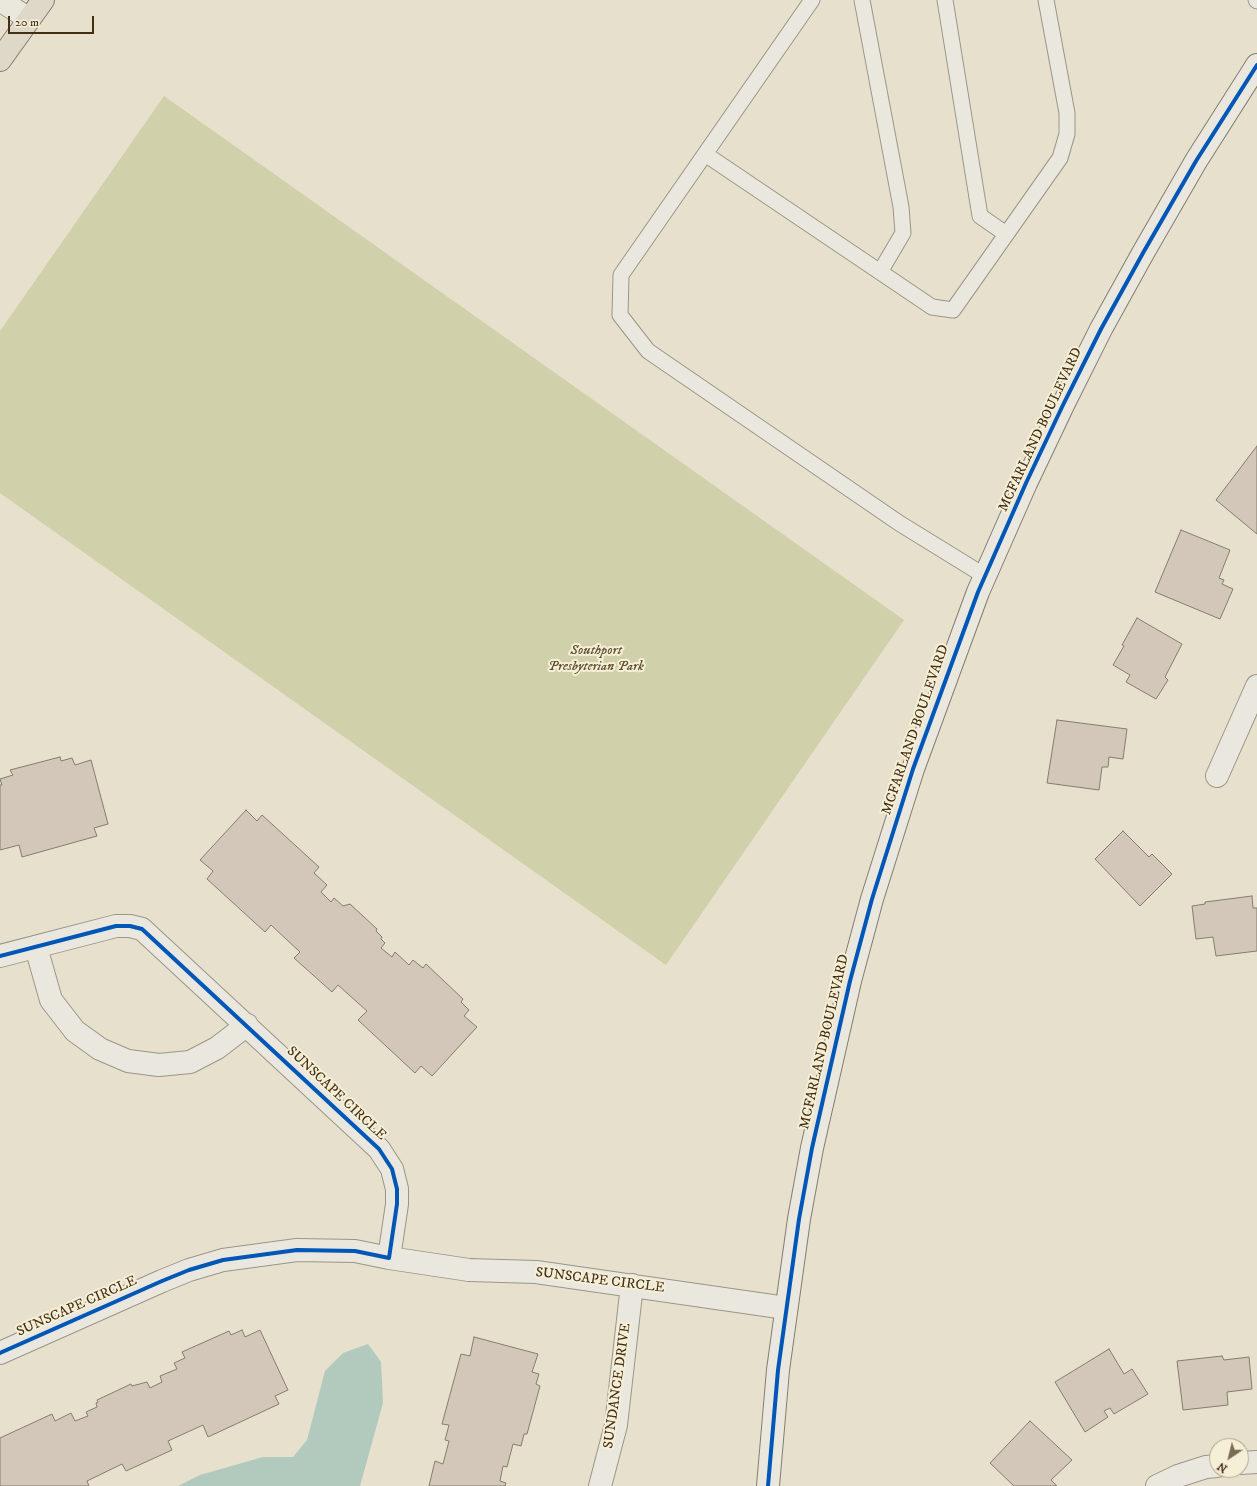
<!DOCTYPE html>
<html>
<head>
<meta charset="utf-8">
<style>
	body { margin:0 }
	#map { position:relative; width:1257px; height:1486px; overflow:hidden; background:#e6e0cc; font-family:"IM FELL DW Pica",serif }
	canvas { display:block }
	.north { position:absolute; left:1209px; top:1438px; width:40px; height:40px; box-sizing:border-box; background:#f5efd7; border:1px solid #aea289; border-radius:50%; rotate:215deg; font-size:11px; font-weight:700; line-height:16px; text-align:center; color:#432e13 }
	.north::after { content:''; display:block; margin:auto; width:14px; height:18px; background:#7c6c54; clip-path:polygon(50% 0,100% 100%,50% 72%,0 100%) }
	.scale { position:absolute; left:8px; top:16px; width:86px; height:18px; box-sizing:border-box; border:2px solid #432e13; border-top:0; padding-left:5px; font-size:12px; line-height:14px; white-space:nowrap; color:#432e13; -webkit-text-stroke:3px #f5efd7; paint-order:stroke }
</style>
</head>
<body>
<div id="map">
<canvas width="1257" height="1486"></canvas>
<div class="north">N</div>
<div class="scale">20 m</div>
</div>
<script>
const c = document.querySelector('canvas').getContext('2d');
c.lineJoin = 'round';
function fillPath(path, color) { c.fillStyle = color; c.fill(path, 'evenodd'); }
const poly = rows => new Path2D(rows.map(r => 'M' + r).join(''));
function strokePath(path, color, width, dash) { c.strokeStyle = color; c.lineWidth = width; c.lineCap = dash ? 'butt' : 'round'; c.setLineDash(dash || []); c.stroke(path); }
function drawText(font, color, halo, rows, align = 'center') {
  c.font = font + ' "IM FELL DW Pica",serif'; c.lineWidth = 4; c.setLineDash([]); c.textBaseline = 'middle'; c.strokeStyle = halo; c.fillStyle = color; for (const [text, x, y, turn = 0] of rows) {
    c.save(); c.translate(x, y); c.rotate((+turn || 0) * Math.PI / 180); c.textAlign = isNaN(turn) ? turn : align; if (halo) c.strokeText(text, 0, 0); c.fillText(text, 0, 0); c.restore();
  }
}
const green = poly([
	[164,96,904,620,666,965,0,493,0,331]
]);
const water = poly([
	[368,1344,381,1362,383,1403,360,1486,178,1486,200,1475,263,1457,293,1457,307,1440,325,1371,343,1353]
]);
const building = poly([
	[1257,446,1257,534,1216,500,1257,446],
	[1181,530,1230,550,1219,578,1224,580,1222,584,1233,589,1220,619,1155,592,1181,530],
	[1137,618,1182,644,1165,677,1168,680,1156,699,1126,682,1130,675,1113,665,1124,646,1122,645,1137,618],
	[1057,720,1127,729,1123,759,1109,757,1108,767,1102,767,1099,790,1047,783,1057,720],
	[60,757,61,761,72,758,75,765,91,760,108,824,94,828,97,836,22,857,19,845,0,850,0,785,2,785,0,779,13,775,10,770,60,757],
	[246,810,257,821,262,815,319,867,314,873,327,885,321,892,331,902,334,898,343,906,350,904,377,929,376,931,382,937,381,939,385,943,381,948,392,957,395,952,409,965,413,960,423,968,426,964,463,999,461,1002,469,1010,464,1016,477,1027,432,1076,421,1066,415,1073,358,1020,367,1011,338,985,332,992,294,958,300,952,271,925,265,932,207,879,213,871,200,860,246,810],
	[1123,831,1149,857,1152,854,1172,874,1140,906,1095,859,1123,831],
	[1252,896,1253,908,1257,908,1257,951,1216,956,1213,937,1196,939,1192,906,1205,904,1205,902,1252,896],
	[242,1330,245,1337,260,1330,288,1390,275,1396,279,1404,208,1437,203,1425,168,1441,172,1450,126,1471,122,1464,87,1481,89,1486,0,1486,0,1438,52,1414,55,1421,71,1413,75,1421,88,1416,86,1412,97,1407,96,1403,98,1402,97,1400,131,1384,132,1386,147,1382,150,1388,162,1382,160,1376,177,1369,174,1363,185,1358,182,1352,229,1331,231,1335,242,1330],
	[474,1337,538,1354,532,1372,539,1374,536,1384,540,1386,527,1434,524,1434,521,1446,513,1444,507,1467,503,1466,500,1481,506,1483,505,1486,429,1486,435,1461,443,1464,449,1441,445,1440,449,1425,442,1424,461,1354,470,1356,474,1337],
	[1109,1349,1124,1374,1132,1369,1148,1394,1114,1414,1110,1408,1104,1411,1108,1417,1085,1432,1055,1382,1109,1349],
	[1222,1356,1224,1360,1249,1357,1252,1389,1227,1392,1228,1405,1183,1410,1177,1361,1222,1356],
	[1030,1421,1072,1460,1051,1480,1057,1486,1014,1486,990,1463,1030,1421]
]);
const lane = poly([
	[812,0,621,275,620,315,648,351,899,523,985,576],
	[862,0,901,207,903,233,880,272],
	[945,0,980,216,1006,234],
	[1256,0,1257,1],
	[705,154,932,307,953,310,1060,158,1067,134,1067,113,1046,0]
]);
const street = poly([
	[0,0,29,19],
	[1217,776,1257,686],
	[36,947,51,1000,75,1031,100,1049,128,1061,159,1065,190,1062,217,1048,247,1025],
	[0,956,116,926,130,926,142,929,379,1149,392,1169,397,1189,397,1204,389,1258,355,1251,297,1250,223,1260,189,1270,162,1281,0,1353],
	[389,1258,469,1270,536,1272,786,1308],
	[1241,1463,1257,1462],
	[600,1486,616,1425,632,1285],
	[1157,1486,1178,1476,1206,1467,1217,1466]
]);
const secondary = poly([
	[768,1486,778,1370,799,1219,812,1148,850,981,872,899,913,769,978,592,1026,483,1063,405,1101,329,1143,253,1196,161,1257,65]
]);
const primary = poly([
	[0,60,43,0]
]);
const cycleway = poly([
	[0,956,116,926,130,926,142,929,379,1149,392,1169,397,1189,397,1204,389,1258,355,1251,297,1250,223,1260,189,1270,162,1281,0,1353],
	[768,1486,778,1370,799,1219,812,1148,850,981,872,899,913,769,978,592,1026,483,1063,405,1101,329,1143,253,1196,161,1257,65]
]);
const streetNames = [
	["MCFARLAND BOULEVARD",1041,430,-65],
	["MCFARLAND BOULEVARD",916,730,-71],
	["MCFARLAND BOULEVARD",825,1042,-77],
	["SUNSCAPE CIRCLE",336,1094,43],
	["SUNSCAPE CIRCLE",600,1281,7],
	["SUNSCAPE CIRCLE",77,1307,-24],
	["SUNDANCE DRIVE",618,1386,-82]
];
const parkNames = [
	["Southport",596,651],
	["Presbyterian Park",596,667]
];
fillPath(green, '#d0d0aa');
fillPath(water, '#b2c9bd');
fillPath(building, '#d3c7b9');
strokePath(building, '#847d6f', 1);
strokePath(lane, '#9b9587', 17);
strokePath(street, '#9b9587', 24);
strokePath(secondary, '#847d6f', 24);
strokePath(primary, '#847d6f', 24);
strokePath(lane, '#eae8de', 15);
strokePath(street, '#eae8de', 22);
strokePath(secondary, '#eae8de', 22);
strokePath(primary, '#ded8c9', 22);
strokePath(cycleway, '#0057b8', 4);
drawText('14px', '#432e13', '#f5efd7', streetNames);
drawText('italic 14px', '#5c4c2c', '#f5efd7', parkNames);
</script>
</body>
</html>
